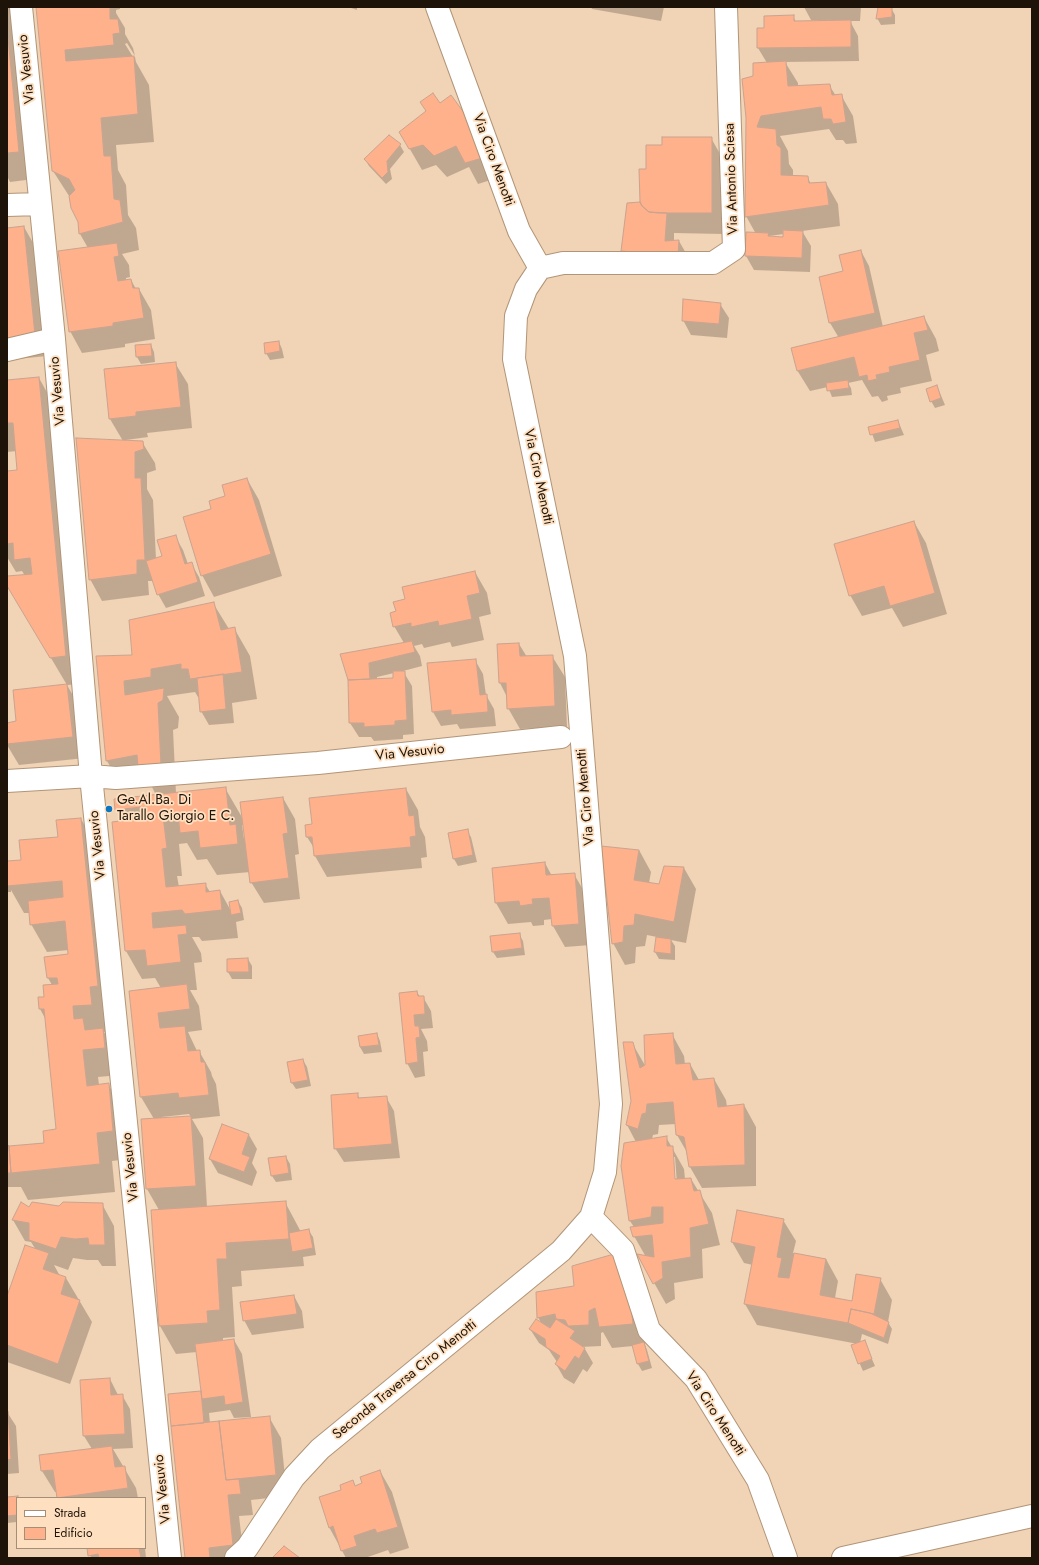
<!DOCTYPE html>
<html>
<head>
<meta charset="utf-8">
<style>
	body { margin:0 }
	#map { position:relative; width:1039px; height:1565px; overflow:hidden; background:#f1d3b5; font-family:Jost,sans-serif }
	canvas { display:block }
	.frame { position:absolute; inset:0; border:8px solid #1e1308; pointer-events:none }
	.legend { position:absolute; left:16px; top:1497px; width:130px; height:52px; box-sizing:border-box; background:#fee0c1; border:1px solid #a48e77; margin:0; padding:5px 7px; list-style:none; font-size:12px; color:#1e1308 }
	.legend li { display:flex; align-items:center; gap:8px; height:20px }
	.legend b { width:20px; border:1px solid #a48e77 }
</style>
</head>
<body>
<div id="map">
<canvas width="1039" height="1565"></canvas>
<div class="frame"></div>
<ul class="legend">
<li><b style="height:5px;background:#fff"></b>Strada</li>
<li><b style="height:11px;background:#feb18a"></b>Edificio</li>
</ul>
</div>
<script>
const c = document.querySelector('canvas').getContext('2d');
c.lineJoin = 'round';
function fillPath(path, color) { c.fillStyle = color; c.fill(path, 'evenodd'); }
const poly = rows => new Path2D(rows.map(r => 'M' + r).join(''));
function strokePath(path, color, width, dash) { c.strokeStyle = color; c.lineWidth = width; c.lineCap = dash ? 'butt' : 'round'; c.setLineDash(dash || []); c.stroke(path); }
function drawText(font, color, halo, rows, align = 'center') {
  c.font = font + ' Jost,sans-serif'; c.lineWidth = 3.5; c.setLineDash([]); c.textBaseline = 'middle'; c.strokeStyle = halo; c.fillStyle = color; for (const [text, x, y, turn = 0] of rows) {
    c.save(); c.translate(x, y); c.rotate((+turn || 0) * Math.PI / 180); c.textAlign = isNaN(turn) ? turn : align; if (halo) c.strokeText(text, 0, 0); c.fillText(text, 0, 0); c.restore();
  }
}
const shadow = poly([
	[7,7,18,7,34,179,10,182,7,176],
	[37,7,120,7,120,9,116,10,116,13,125,28,125,34,133,48,135,56,127,43,125,44,133,57,135,57,136,62,149,85,154,142,116,145,118,170,126,185,128,215,136,228,139,250,122,254,129,265,130,277,126,278,126,281,131,280,136,289,139,289,151,310,155,339,125,344,125,347,82,353,70,331,88,248,80,234,79,222,71,199,53,171],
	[348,7,357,7,357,10],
	[591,7,664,7,661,21,592,9],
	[804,7,861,7,860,21,850,21,858,36,859,61,785,62,798,83,798,87,829,85,836,96,841,95,853,116,857,143,846,144,843,140,836,140,829,129,780,136,788,151,789,164,793,170,793,177,807,177,811,184,826,183,838,204,840,226,802,231,811,246,810,272,754,270,746,256,747,233,756,234,746,216,754,77,767,63,758,48,765,29,793,16,796,22,820,22,820,20,811,20],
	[784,234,783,238,769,237,769,236],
	[879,7,891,8,895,15,895,24,881,25,877,18],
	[433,94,497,178,478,184,469,167,447,177,436,165,422,170,400,132,427,111],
	[711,138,723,159,723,234,674,233,674,241,679,241,687,255,630,265,622,251,663,146],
	[400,145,404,152,390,169,392,179,386,184,369,166,365,159],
	[24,227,36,248,47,356,7,360,7,229],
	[861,251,869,266,883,327,924,317,936,339,939,351,926,355,932,381,900,388,901,393,887,396,888,400,882,402,878,396,872,397,862,380,848,383,851,388,852,395,832,397,828,387,810,391,797,370,839,338,830,323,844,272],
	[720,304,729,318,727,338,691,335,683,320],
	[279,342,282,349,284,358,270,360,266,353],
	[151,345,154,352,155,362,141,364,137,357],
	[175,363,188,384,192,428,147,433,148,437,126,440,126,441,142,442,155,463,156,470,147,473,147,489,153,500,156,559,163,557,175,536,183,550,188,564,191,563,199,577,205,596,166,608,158,594,153,581,148,581,149,595,102,601,90,579,123,441,110,419],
	[39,378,54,405,81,684,67,685,79,706,85,758,19,765,7,745,7,724,17,722,67,685,7,584,7,577,25,576,22,571,16,572,7,557,7,472,18,471,17,451,7,452,7,381],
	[937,386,945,405,935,408,931,401],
	[898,421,904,435,875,442,870,428],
	[247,479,259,500,282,576,214,597,202,575,212,509],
	[914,522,926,543,947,614,903,627,892,608,862,616,850,595],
	[475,572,487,593,491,614,479,617,484,640,452,647,450,642,424,648,422,644,414,646,420,656,422,666,403,671,412,686,414,734,403,735,403,739,374,741,371,737,359,737,350,723,349,679,342,655,404,643,394,626,397,612,406,600],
	[394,673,394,679,377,679,377,677],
	[213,603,229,629,234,628,250,656,257,699,232,703,234,723,209,725,201,711,199,697,198,697,195,692,167,696,179,717,178,728,173,730,176,793,225,788,243,819,283,798,295,819,299,854,295,855,300,899,264,903,251,882,250,872,217,875,207,859,197,860,187,843,179,844,182,876,177,876,179,887,205,884,210,892,220,891,231,911,238,901,242,908,244,920,236,922,238,938,202,941,199,937,192,937,201,953,202,962,194,963,197,990,190,990,199,1006,202,1030,188,1032,197,1051,199,1051,211,1072,212,1076,216,1084,220,1116,192,1119,203,1138,207,1207,285,1202,301,1232,309,1231,313,1237,316,1255,303,1257,304,1266,241,1271,242,1286,232,1287,235,1337,223,1338,223,1341,234,1340,242,1354,251,1417,234,1418,230,1410,209,1413,210,1423,269,1417,281,1438,287,1496,251,1500,253,1515,239,1516,244,1558,186,1558,169,1395,202,1392,197,1352,176,1354,160,1326,152,1211,159,1210,147,1189,154,1119,141,1097,161,988,155,978,142,979,126,951,113,823,123,821,116,809,164,795,164,793,155,793,150,783,123,788,107,761,97,657,133,656],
	[242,825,244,825,247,844,244,839],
	[189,1114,191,1117,162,1119,162,1117],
	[498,644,519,644,527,657,552,656,565,677,567,727,520,729,508,708,507,697,500,683],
	[475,660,483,674,486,695,494,709,496,726,460,729,457,724,441,726,433,712],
	[406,789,418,810,420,827,425,837,427,857,421,858,422,868,327,877,315,856,314,848,307,837,313,825],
	[81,819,97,846,107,1032,104,1032,118,1057,120,1075,98,1077,99,1085,108,1084,124,1112,129,1159,112,1161,115,1192,28,1200,21,1187,7,1187,7,1146,8,1147,45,1143,57,1130,46,1020,40,1009,52,985,48,978,45,958,69,955,69,950,47,952,31,924,30,913,24,913,11,890,11,892,7,892,7,862,22,861,59,838],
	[467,831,471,837,477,862,458,866,454,859,449,834],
	[639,850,651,872,649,883,660,885,664,867,684,868,696,889,686,943,671,940,675,946,675,960,659,959,655,952,657,937,647,935,645,946,636,947,635,963,625,965,613,943],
	[545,863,552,876,574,874,586,895,591,945,565,947,553,926,552,919,544,920,544,925,533,926,531,922,508,924,496,903],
	[519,934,523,941,525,955,497,958,493,952],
	[248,959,252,966,252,979,232,979,228,972,228,960],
	[417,992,420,997,423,997,431,1011,433,1028,421,1029,427,1041,428,1051,423,1052,425,1076,415,1078,407,1063],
	[377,1034,380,1041,382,1052,364,1054,360,1047,359,1037],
	[672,1034,684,1056,685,1064,690,1064,699,1080,714,1079,726,1100,727,1107,744,1105,756,1127,756,1186,702,1188,690,1167,688,1154,677,1135,676,1124,659,1125,658,1134,653,1135,652,1139,666,1137,684,1169,685,1179,691,1179,712,1213,720,1245,702,1249,703,1278,674,1283,675,1299,666,1304,639,1256,646,1257,634,1236,634,1227,630,1221,636,1142,627,1125,632,1101,632,1043,646,1067],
	[673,1157,675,1157,677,1184,675,1184],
	[303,1060,307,1067,311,1086,296,1089,292,1083],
	[357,1094,360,1099,386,1097,394,1111,400,1158,344,1162,335,1148],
	[223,1125,249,1135,257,1149,252,1163,257,1172,252,1186,218,1173,210,1159],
	[286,1157,290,1164,292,1180,276,1182,272,1176],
	[102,1204,114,1226,116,1266,102,1266,98,1260,87,1260,73,1258,68,1270,54,1265,60,1276,66,1278,92,1322,70,1384,7,1362,7,1299,36,1250,31,1242,25,1241,13,1220,29,1209],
	[783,1220,796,1241,793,1253,826,1259,838,1281,835,1298,852,1302,880,1279,892,1300,888,1322,892,1329,888,1344,862,1334,860,1343,864,1341,875,1366,863,1371,852,1346,858,1344,757,1325,745,1304,753,1265,744,1263,732,1242],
	[614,1255,639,1299,645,1345,647,1350,652,1368,642,1371,638,1364,633,1346,612,1348,603,1332,601,1333,601,1346,581,1347,585,1349,593,1363,587,1372,583,1369,574,1384,564,1378,556,1364,557,1362,549,1350,539,1343,530,1329,542,1325,538,1317],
	[294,1296,302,1311,304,1328,252,1335,244,1320],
	[110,1379,118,1395,122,1395,130,1409,133,1448,113,1449,136,1488,138,1498,59,1498,58,1492,55,1492,42,1471,40,1456,92,1449,84,1436],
	[7,1412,16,1426,19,1473,7,1474],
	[380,1471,392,1492,409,1548,390,1554,388,1550,365,1558,346,1558,329,1527,355,1487,364,1484],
	[7,1498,17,1498,17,1522,7,1523],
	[88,1548,145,1548,146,1558,91,1558]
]);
const building = poly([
	[36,7,110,7,110,19,118,19,120,33,113,34,114,45,65,50,66,61,134,56,138,114,101,118,104,156,111,156,114,199,120,200,123,222,79,234,78,222,71,208,69,196,75,190,69,179,52,171,36,7],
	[878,7,892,7,892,17,876,19,878,7],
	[794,15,794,21,851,20,851,47,757,48,757,28,764,28,764,16,794,15],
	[7,27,19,152,7,153,7,27],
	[786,61,788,86,830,84,832,95,842,94,846,122,833,124,831,119,823,119,821,107,761,116,757,127,776,129,777,145,781,148,781,175,808,176,809,183,826,182,829,205,745,217,746,118,742,79,753,76,753,63,786,61],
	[433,93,440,103,451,95,473,125,486,157,465,163,456,146,434,156,423,145,409,149,399,132,426,111,420,102,433,93],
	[389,135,401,144,387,161,388,172,382,178,364,159,389,135],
	[662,137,712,137,712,213,658,213,649,212,642,206,640,202,639,169,646,169,646,145,662,145,662,137],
	[640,202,642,206,649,212,667,213,665,241,679,240,678,256,621,251,627,203,640,202],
	[24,226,35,335,7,338,7,228,24,226],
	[783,230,803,231,802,258,745,256,746,232,769,233,768,236,783,237,783,230],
	[117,243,119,256,114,257,118,281,131,279,133,288,139,288,144,318,113,323,113,326,69,332,58,251,117,243],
	[861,250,875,313,829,323,819,277,843,271,839,255,861,250],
	[683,299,721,303,719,324,682,321,683,299],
	[924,316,928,330,914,333,920,360,889,367,890,372,876,375,877,379,868,381,867,375,859,377,854,357,797,371,791,348,924,316],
	[279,341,280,351,265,354,264,343,279,341],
	[151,344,152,356,136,357,135,345,151,344],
	[176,362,181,407,136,412,136,416,109,419,104,369,176,362],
	[39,377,66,656,50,658,7,586,7,576,32,574,30,558,14,560,13,543,7,544,7,471,17,470,13,423,7,423,7,380,39,377],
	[848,380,849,388,827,391,826,383,848,380],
	[937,385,941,398,930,402,926,389,937,385],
	[898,420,900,428,870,435,868,427,898,420],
	[76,438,143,441,144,449,135,452,135,478,141,478,145,560,137,560,137,574,89,580,76,438],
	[247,478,271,554,201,576,183,517,211,509,209,501,225,496,222,485,247,478],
	[914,521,935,593,890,606,884,586,849,596,834,544,914,521],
	[176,535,185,564,192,562,198,582,157,595,146,561,162,556,157,540,176,535],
	[475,571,480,593,467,596,472,619,439,626,438,621,411,627,411,623,393,627,390,613,396,611,393,602,405,599,402,587,475,571],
	[214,602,221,630,235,627,242,672,190,679,188,669,181,669,181,664,151,669,151,677,124,681,125,695,164,688,163,700,158,703,161,765,138,766,137,755,106,761,96,656,132,655,129,620,214,602],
	[412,641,415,652,369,663,370,679,348,680,340,654,412,641],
	[519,643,520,656,553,655,555,706,507,709,506,683,499,683,497,644,519,643],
	[476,659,480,695,487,694,488,712,451,715,451,710,432,712,427,663,476,659],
	[393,671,405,671,407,720,395,721,395,725,364,727,364,723,349,723,348,680,393,678,393,671],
	[223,674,226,709,200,712,197,678,223,674],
	[67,684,73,737,7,744,7,723,16,721,13,690,67,684],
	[226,787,230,825,236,824,238,844,200,848,198,831,180,833,178,814,163,816,167,848,162,849,166,887,206,883,206,892,220,890,222,910,185,914,182,910,152,913,153,928,186,925,187,934,178,935,181,962,147,966,145,950,125,951,112,822,142,818,141,807,115,810,114,799,226,787],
	[406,788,409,816,414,815,416,836,410,837,411,847,314,856,312,837,306,837,305,825,312,824,309,798,406,788],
	[283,797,288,833,283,834,289,878,250,883,240,802,283,797],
	[81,818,98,986,90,987,92,1005,73,1006,74,1019,83,1018,85,1030,103,1028,105,1048,83,1050,87,1086,109,1083,113,1131,97,1133,100,1164,11,1173,9,1146,44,1143,43,1131,56,1129,44,1009,39,1009,38,997,44,997,43,985,58,984,57,978,47,978,44,957,68,954,65,921,30,925,28,901,63,897,62,881,7,886,7,861,21,860,19,840,58,837,56,820,81,818],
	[468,829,473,855,453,859,448,833,468,829],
	[601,846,639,850,634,880,659,884,664,866,684,867,674,922,635,914,634,925,624,926,623,942,612,944,601,846],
	[545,862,546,875,575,873,579,924,552,926,549,898,532,899,533,904,520,906,519,901,495,903,492,868,545,862],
	[238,900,241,913,231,915,229,902,238,900],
	[520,933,522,948,492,952,490,936,520,933],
	[656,937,671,939,671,954,654,952,656,937],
	[248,958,249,972,227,972,227,959,248,958],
	[187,984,190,1009,158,1013,160,1028,185,1026,188,1051,200,1050,201,1062,205,1062,209,1095,179,1098,178,1093,140,1097,129,991,187,984],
	[417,991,418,996,424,996,425,1014,414,1015,415,1026,419,1026,420,1037,416,1038,418,1062,406,1064,399,993,417,991],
	[377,1033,379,1045,360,1047,358,1036,377,1033],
	[673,1033,676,1064,690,1063,693,1080,714,1078,718,1107,744,1104,745,1165,689,1167,684,1137,676,1135,673,1102,647,1104,646,1113,642,1114,638,1129,626,1125,631,1101,623,1042,633,1042,640,1068,645,1065,644,1035,673,1033],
	[303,1059,308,1080,291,1083,287,1062,303,1059],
	[358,1093,358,1098,387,1096,392,1144,334,1149,331,1095,358,1093],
	[191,1116,196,1186,146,1189,141,1119,191,1116],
	[222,1124,249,1134,242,1154,250,1157,244,1172,209,1159,222,1124],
	[667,1136,667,1146,673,1146,675,1179,691,1178,694,1191,700,1190,709,1224,690,1228,691,1257,662,1262,663,1278,653,1284,637,1254,654,1257,652,1235,633,1237,630,1227,663,1223,663,1207,652,1207,651,1217,629,1221,621,1166,624,1143,667,1136],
	[7,1144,9,1146,11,1173,7,1173,7,1144],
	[286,1156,289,1173,271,1176,268,1158,286,1156],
	[286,1201,289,1239,226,1243,227,1259,217,1259,220,1310,207,1311,208,1323,159,1326,151,1210,286,1201],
	[21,1202,29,1207,32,1202,59,1206,63,1202,103,1203,105,1245,89,1245,88,1238,75,1239,61,1237,56,1249,29,1240,29,1223,12,1220,21,1202],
	[737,1210,784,1219,777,1257,782,1258,778,1277,789,1278,794,1253,826,1259,820,1295,852,1301,856,1274,881,1278,874,1314,851,1309,848,1323,744,1304,755,1247,731,1242,737,1210],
	[309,1229,313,1248,292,1252,289,1233,309,1229],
	[25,1245,49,1253,43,1269,66,1277,61,1294,80,1300,58,1364,7,1345,7,1296,25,1245],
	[614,1254,621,1280,628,1277,633,1324,599,1327,595,1308,589,1311,589,1325,568,1326,565,1320,556,1319,555,1314,537,1318,536,1292,574,1286,572,1266,614,1254],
	[294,1295,297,1314,243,1321,240,1302,294,1295],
	[851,1309,870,1313,889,1322,884,1338,848,1323,851,1309],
	[536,1319,550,1328,556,1319,575,1331,570,1338,585,1348,579,1359,575,1356,565,1371,555,1364,560,1356,546,1347,545,1339,529,1329,536,1319],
	[234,1339,243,1402,225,1405,224,1396,202,1399,195,1344,234,1339],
	[865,1340,872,1359,858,1364,851,1345,865,1340],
	[644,1342,649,1361,637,1364,632,1345,644,1342],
	[110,1378,111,1395,123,1394,125,1434,83,1436,80,1380,110,1378],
	[201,1391,204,1423,171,1426,168,1394,201,1391],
	[7,1411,8,1411,11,1459,7,1460,7,1411],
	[270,1416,276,1475,226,1480,219,1421,270,1416],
	[219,1421,226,1480,239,1479,241,1494,228,1495,233,1545,209,1548,210,1558,185,1558,171,1426,219,1421],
	[112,1446,115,1467,125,1466,128,1488,57,1498,53,1470,41,1471,39,1455,112,1446],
	[380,1470,398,1527,377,1533,375,1529,354,1536,357,1546,341,1551,333,1526,329,1528,319,1497,341,1490,340,1485,353,1480,355,1486,362,1483,360,1477,380,1470],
	[18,1496,17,1515,7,1516,7,1497,18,1496],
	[284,1546,300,1558,272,1558,284,1546],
	[87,1548,139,1548,141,1558,99,1558,98,1554,88,1556,87,1548]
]);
const minor = poly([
	[21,7,54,339,91,776,170,1558],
	[437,7,519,231,540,268],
	[7,205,40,204],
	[540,268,563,263,713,263,734,249,726,7],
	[7,350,54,339],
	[7,781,91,776,116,778,318,763,561,737],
	[591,1217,623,1250,649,1330,696,1379,758,1480,786,1558],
	[236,1558,247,1548,294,1477,320,1449,561,1251,591,1217,605,1172,611,1104,575,656,514,359,516,316,526,289,540,268],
	[843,1558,1032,1516]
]);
const markers = [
	[109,809,4,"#0b76c1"]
];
const streetNames = [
	["Via Vesuvio",27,69,-96],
	["Via Ciro Menotti",493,160,70],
	["Via Antonio Sciesa",732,179,-92],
	["Via Vesuvio",58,391,-95],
	["Via Ciro Menotti",538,477,78],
	["Via Vesuvio",410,753,-6],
	["Via Ciro Menotti",586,797,-95],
	["Via Vesuvio",98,845,-96],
	["Via Vesuvio",131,1167,-96],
	["Seconda Traversa Ciro Menotti",405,1380,-39],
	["Via Ciro Menotti",715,1414,57],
	["Via Vesuvio",163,1489,-96]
];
const poiNames = [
	["Ge.Al.Ba. Di",117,801],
	["Tarallo Giorgio E C.",117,817]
];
fillPath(shadow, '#0003');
fillPath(building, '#feb18a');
strokePath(building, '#c9a390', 1);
strokePath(minor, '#b19578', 24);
strokePath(minor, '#fff', 22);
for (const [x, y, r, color] of markers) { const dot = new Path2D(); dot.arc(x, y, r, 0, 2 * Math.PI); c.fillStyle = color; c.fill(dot); strokePath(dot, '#fee0c1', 1.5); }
drawText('14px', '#1e1308', '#fee0c1', streetNames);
drawText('14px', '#1e1308', '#fee0c1', poiNames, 'left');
</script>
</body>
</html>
